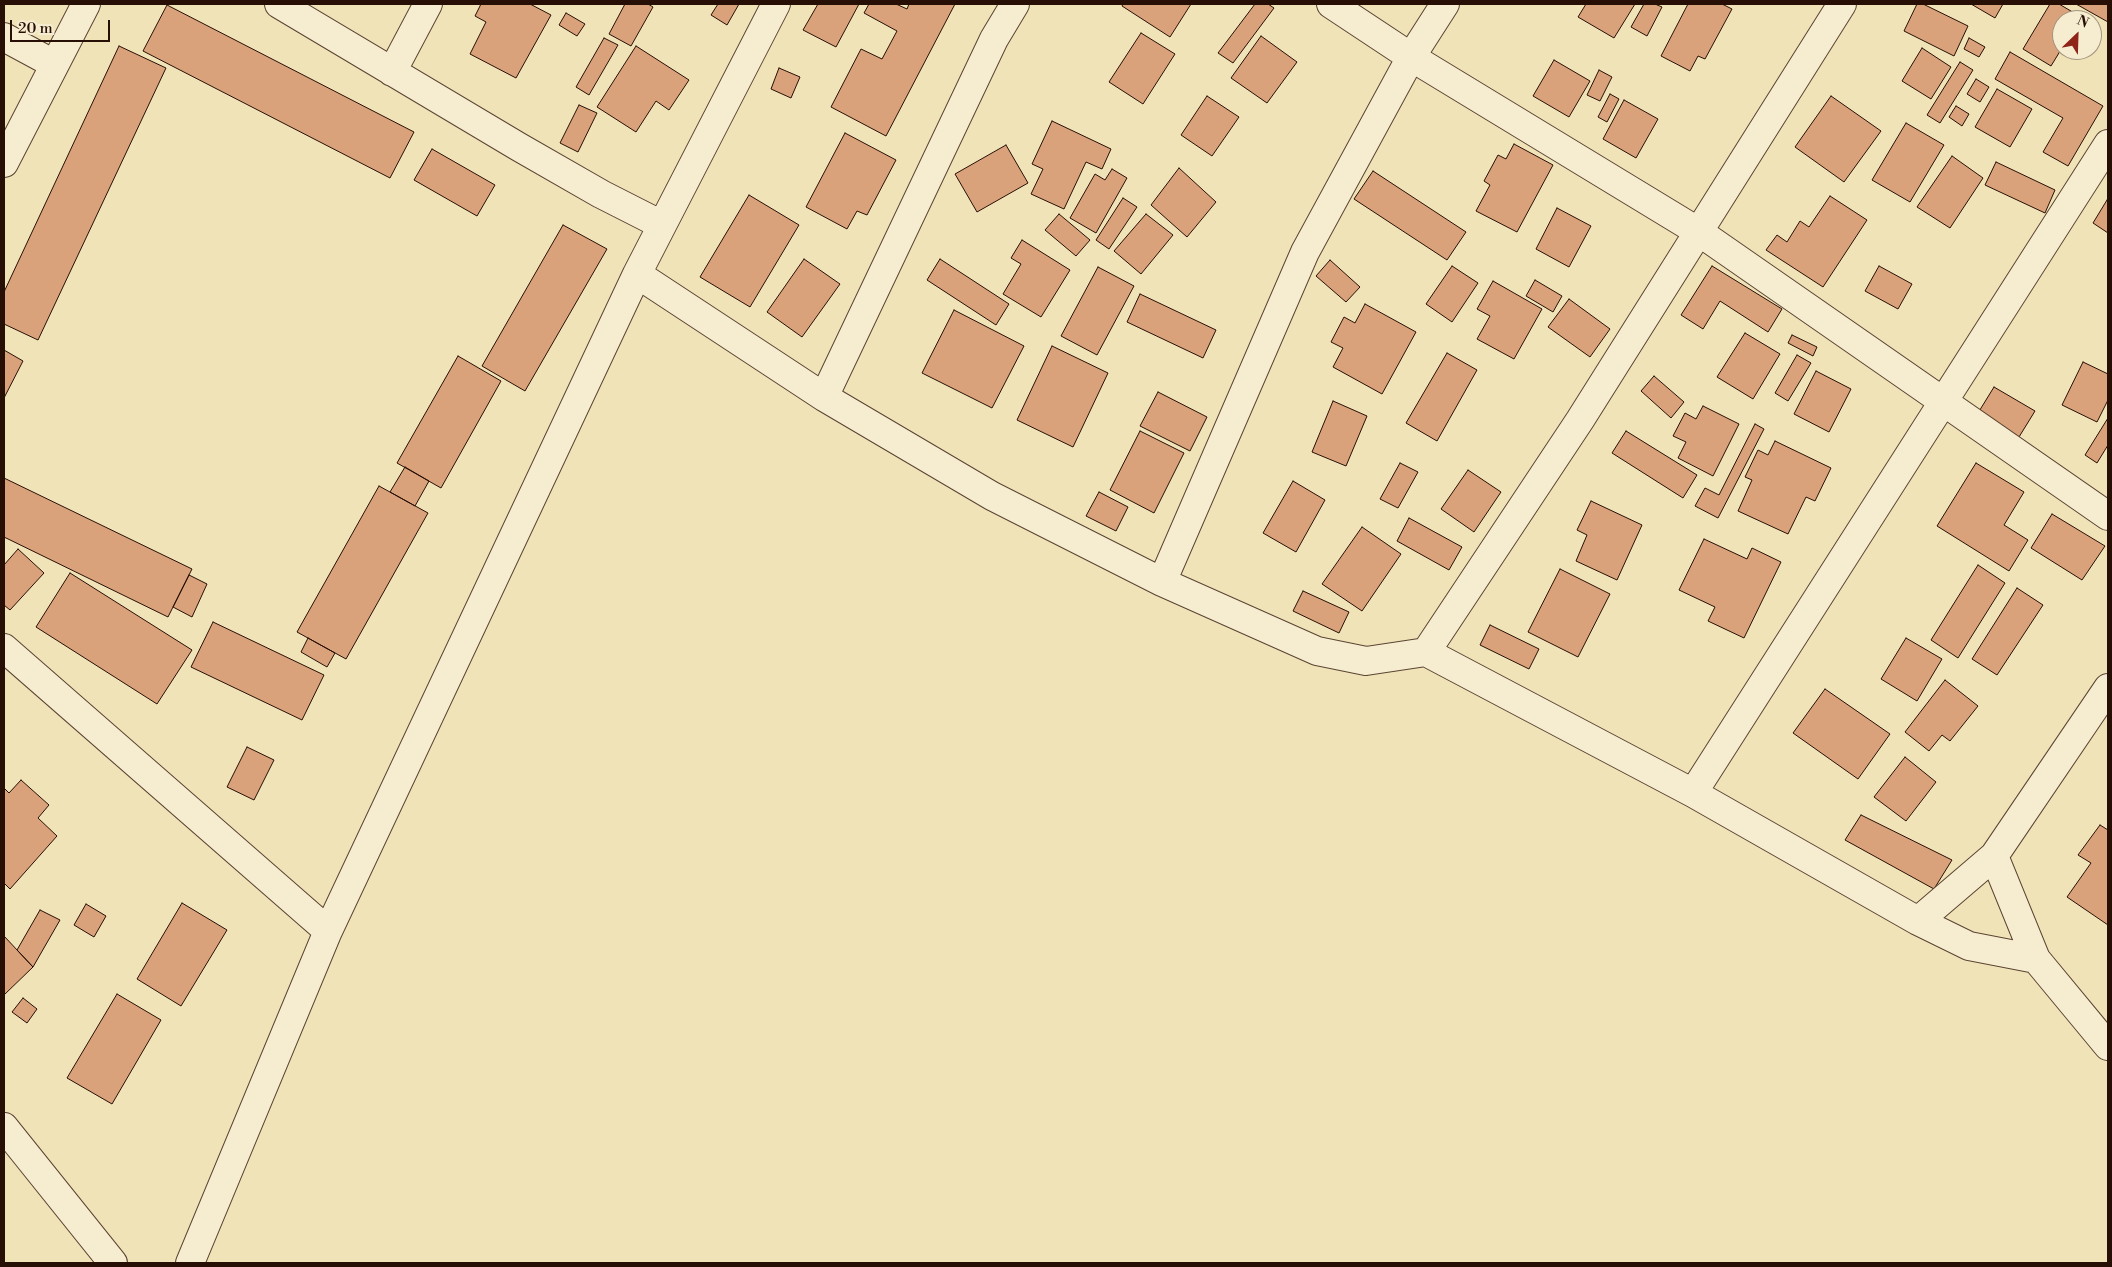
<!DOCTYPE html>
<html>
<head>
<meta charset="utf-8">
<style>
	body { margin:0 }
	#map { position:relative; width:2112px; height:1267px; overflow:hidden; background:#f1e3b8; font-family:"Libre Bodoni",serif }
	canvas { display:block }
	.frame { position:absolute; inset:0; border:5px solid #270f05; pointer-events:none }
	.north { position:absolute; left:2052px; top:10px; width:50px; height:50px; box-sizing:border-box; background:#f6edd1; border:1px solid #a3947f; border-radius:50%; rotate:24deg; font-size:14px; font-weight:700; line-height:20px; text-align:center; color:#270f05 }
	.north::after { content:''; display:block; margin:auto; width:18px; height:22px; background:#8f2418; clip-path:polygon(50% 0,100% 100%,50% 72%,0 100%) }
	.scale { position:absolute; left:10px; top:20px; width:100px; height:22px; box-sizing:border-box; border:2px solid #270f05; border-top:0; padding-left:6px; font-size:15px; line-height:18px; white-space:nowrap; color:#270f05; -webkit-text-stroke:4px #f6edd1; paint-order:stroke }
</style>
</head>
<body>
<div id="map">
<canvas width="2112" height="1267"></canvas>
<div class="frame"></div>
<div class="north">N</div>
<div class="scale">20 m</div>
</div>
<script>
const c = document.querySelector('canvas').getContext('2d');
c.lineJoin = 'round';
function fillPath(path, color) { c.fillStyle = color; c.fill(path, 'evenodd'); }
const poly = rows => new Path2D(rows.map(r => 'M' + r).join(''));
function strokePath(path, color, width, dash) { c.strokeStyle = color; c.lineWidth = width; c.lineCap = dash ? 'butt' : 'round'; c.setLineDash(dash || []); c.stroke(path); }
const building = poly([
	[481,4,530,4,551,15,516,78,470,54,486,22,475,16,481,4],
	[625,4,648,4,653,7,631,46,609,34,625,4],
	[718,4,739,4,727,25,711,15,718,4],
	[818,4,859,4,836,47,803,30,818,4],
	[869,4,896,4,907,9,909,4,955,4,886,136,831,107,861,49,882,59,897,31,864,13,869,4],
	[1123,4,1191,4,1170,37,1122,6,1123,4],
	[1255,4,1268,4,1274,8,1233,63,1218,53,1255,4],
	[1586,4,1635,4,1614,38,1578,17,1586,4],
	[1644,4,1655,4,1662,7,1647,36,1631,27,1644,4],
	[1688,4,1722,4,1732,9,1705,59,1698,56,1690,71,1661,56,1688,4],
	[1917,4,1923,4,1968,26,1954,56,1904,31,1917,4],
	[1971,4,2003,4,1995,18,1971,4],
	[2050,4,2059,4,2081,17,2079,20,2062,20,2062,48,2051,66,2023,49,2050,4],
	[2076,4,2108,4,2108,22,2076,4],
	[167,5,414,132,390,178,143,51,167,5],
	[566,13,585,24,577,36,559,25,566,13],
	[1141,33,1175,54,1143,104,1109,82,1141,33],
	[1261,36,1297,62,1267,103,1231,78,1261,36],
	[604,38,618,45,589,95,576,87,604,38],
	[1969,38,1985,47,1979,57,1964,49,1969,38],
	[119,46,166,68,38,340,4,324,4,292,119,46],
	[636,46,689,80,669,110,656,101,636,132,597,107,636,46],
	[1922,48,1951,67,1931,99,1902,81,1922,48],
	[2010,52,2103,106,2068,166,2043,152,2063,118,1995,79,2010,52],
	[1554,60,1590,81,1569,117,1533,96,1554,60],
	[1960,62,1973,70,1940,123,1927,115,1960,62],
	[779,68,800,77,791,98,771,89,779,68],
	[1599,70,1612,77,1600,101,1587,95,1599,70],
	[1976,79,1989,87,1980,102,1967,94,1976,79],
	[1997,89,2032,109,2010,147,1975,127,1997,89],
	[1610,94,1619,99,1607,122,1598,117,1610,94],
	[1207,96,1239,117,1212,156,1181,135,1207,96],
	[1831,96,1881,131,1844,182,1795,147,1831,96],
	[1624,100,1658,119,1636,158,1603,139,1624,100],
	[579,105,597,113,578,152,560,143,579,105],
	[1956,106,1969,114,1962,126,1949,117,1956,106],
	[1052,121,1111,149,1102,169,1086,162,1064,209,1031,194,1043,169,1032,164,1052,121],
	[1906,123,1944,145,1910,202,1872,180,1906,123],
	[845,133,896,160,867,215,857,211,847,229,806,207,845,133],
	[1514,144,1553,165,1517,232,1476,211,1490,185,1484,181,1498,155,1506,159,1514,144],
	[1006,145,1028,183,977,212,955,174,1006,145],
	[432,149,495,185,477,216,414,180,432,149],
	[1952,156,1983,178,1950,228,1917,207,1952,156],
	[1996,162,2055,190,2045,213,1985,185,1996,162],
	[1179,168,1216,202,1187,237,1151,205,1179,168],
	[1112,169,1127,178,1096,233,1070,218,1095,174,1105,180,1112,169],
	[1373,171,1466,232,1447,260,1354,199,1373,171],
	[749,195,799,225,750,307,700,277,749,195],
	[1830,196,1867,220,1823,287,1766,250,1777,235,1787,242,1800,221,1809,227,1830,196],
	[1123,198,1137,207,1109,249,1096,240,1123,198],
	[2107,200,2108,200,2108,233,2093,223,2107,200],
	[1557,208,1591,226,1569,267,1536,249,1557,208],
	[1059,214,1090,240,1076,256,1045,230,1059,214],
	[1146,214,1173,235,1141,274,1114,251,1146,214],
	[563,225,607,249,525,391,482,366,563,225],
	[1022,240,1070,270,1041,317,1003,294,1021,264,1011,258,1022,240],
	[804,259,840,284,802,337,767,312,804,259],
	[940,259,1009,304,996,325,927,280,940,259],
	[1330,260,1360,287,1346,302,1316,276,1330,260],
	[1452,266,1478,283,1452,322,1426,304,1452,266],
	[1712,266,1782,309,1768,332,1720,301,1703,329,1681,315,1712,266],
	[1879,266,1912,284,1898,309,1865,291,1879,266],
	[1098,267,1134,286,1097,355,1061,336,1098,267],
	[1535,280,1562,296,1553,312,1526,296,1535,280],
	[1493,281,1542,309,1514,359,1477,339,1490,316,1477,309,1493,281],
	[1140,294,1216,330,1203,358,1127,322,1140,294],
	[1569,299,1610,329,1590,357,1548,327,1569,299],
	[1365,304,1416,332,1382,394,1333,367,1343,348,1331,342,1344,317,1355,323,1365,304],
	[954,310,1024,346,992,408,922,373,954,310],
	[1745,333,1780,354,1753,399,1717,377,1745,333],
	[1792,335,1817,347,1813,356,1788,343,1792,335],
	[1052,346,1108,373,1073,447,1017,420,1052,346],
	[4,350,23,361,4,398,4,350],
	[1447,353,1477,370,1437,441,1406,423,1447,353],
	[1797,355,1811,363,1788,401,1775,393,1797,355],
	[458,356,501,381,441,488,397,463,458,356],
	[2083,362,2108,374,2108,400,2097,422,2062,405,2083,362],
	[1816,371,1851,389,1829,432,1794,414,1816,371],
	[1654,376,1684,402,1671,418,1641,391,1654,376],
	[1994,387,2035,411,2019,437,1978,413,1994,387],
	[1158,392,1207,417,1190,451,1140,426,1158,392],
	[1333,401,1367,416,1346,466,1312,452,1333,401],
	[1703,406,1739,424,1713,476,1678,458,1686,442,1673,436,1685,413,1696,419,1703,406],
	[2108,418,2108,445,2097,463,2085,455,2108,418],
	[1755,424,1764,429,1718,518,1695,506,1705,488,1719,495,1755,424],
	[1140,431,1184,453,1154,513,1110,490,1140,431],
	[1626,431,1697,475,1683,498,1612,453,1626,431],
	[1775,441,1831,468,1815,501,1806,497,1788,534,1738,511,1752,480,1745,477,1758,450,1768,455,1775,441],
	[1400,463,1418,472,1398,508,1380,499,1400,463],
	[1976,463,2024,492,2004,525,2028,540,2009,571,1937,526,1976,463],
	[405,467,429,481,415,506,390,492,405,467],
	[1468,470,1501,492,1474,532,1441,509,1468,470],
	[4,478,192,569,168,617,4,537,4,478],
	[1293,481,1325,500,1296,552,1263,533,1293,481],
	[379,486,428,513,346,659,297,632,379,486],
	[1099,492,1128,507,1116,531,1086,516,1099,492],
	[1591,501,1642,525,1617,580,1576,561,1587,535,1577,530,1591,501],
	[2052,514,2105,546,2082,580,2031,548,2052,514],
	[1409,518,1462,547,1449,570,1397,541,1409,518],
	[1362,527,1401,554,1362,611,1322,584,1362,527],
	[1704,539,1747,559,1752,548,1781,562,1744,638,1708,621,1715,607,1679,590,1704,539],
	[18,549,44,573,10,610,4,605,4,565,18,549],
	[1978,565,2005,583,1958,658,1931,640,1978,565],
	[1560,569,1610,594,1578,657,1528,632,1560,569],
	[70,573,192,650,157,704,36,627,70,573],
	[189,575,207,584,192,617,173,607,189,575],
	[2017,588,2043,605,1997,675,1972,659,2017,588],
	[1303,591,1349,612,1339,633,1293,611,1303,591],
	[213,622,324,675,302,720,191,667,213,622],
	[1490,625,1539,649,1529,669,1480,645,1490,625],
	[308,638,335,653,327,667,301,652,308,638],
	[1906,638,1942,659,1917,701,1881,679,1906,638],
	[1945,680,1978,706,1950,741,1942,735,1929,751,1905,732,1945,680],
	[1825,689,1890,734,1858,779,1793,733,1825,689],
	[247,747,274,760,254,800,227,787,247,747],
	[1905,757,1936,782,1906,821,1874,797,1905,757],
	[21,780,49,805,38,818,57,836,10,889,4,883,4,788,9,793,21,780],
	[1861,815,1952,860,1934,889,1845,840,1861,815],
	[2100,825,2108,830,2108,925,2067,897,2091,863,2078,855,2100,825],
	[182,903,227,930,181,1006,137,979,182,903],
	[86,904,106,916,94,937,74,925,86,904],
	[40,910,60,920,33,967,17,950,40,910],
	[4,936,33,967,4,995,4,936],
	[117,994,161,1020,112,1104,67,1078,117,994],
	[23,998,37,1009,27,1023,12,1012,23,998]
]);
const minor = poly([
	[279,4,519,147,601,194,662,225],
	[1331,4,1411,57,1699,232,2108,516],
	[4,37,54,64],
	[392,72,428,4],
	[4,163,86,4],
	[637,274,824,397,992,496,1162,582,1317,651,1366,661,1426,652,1693,793,1918,921,1969,946,2036,959,2108,1046],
	[824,397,994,39,1015,4],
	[1162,582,1305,252,1411,57,1445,4],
	[4,648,328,931],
	[1426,652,1580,420,1842,4],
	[1693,793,2108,144],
	[1994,856,2036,959],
	[1918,921,1994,856,2108,688],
	[190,1263,328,931,637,274,776,4]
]);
const tertiary = poly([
	[4,1127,113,1263]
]);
fillPath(building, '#daa27a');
strokePath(building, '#270f05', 1);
strokePath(minor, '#5a4432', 30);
strokePath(tertiary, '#5a4432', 30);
strokePath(minor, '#f6edd1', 28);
strokePath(tertiary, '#f6edd1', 28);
</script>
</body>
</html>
